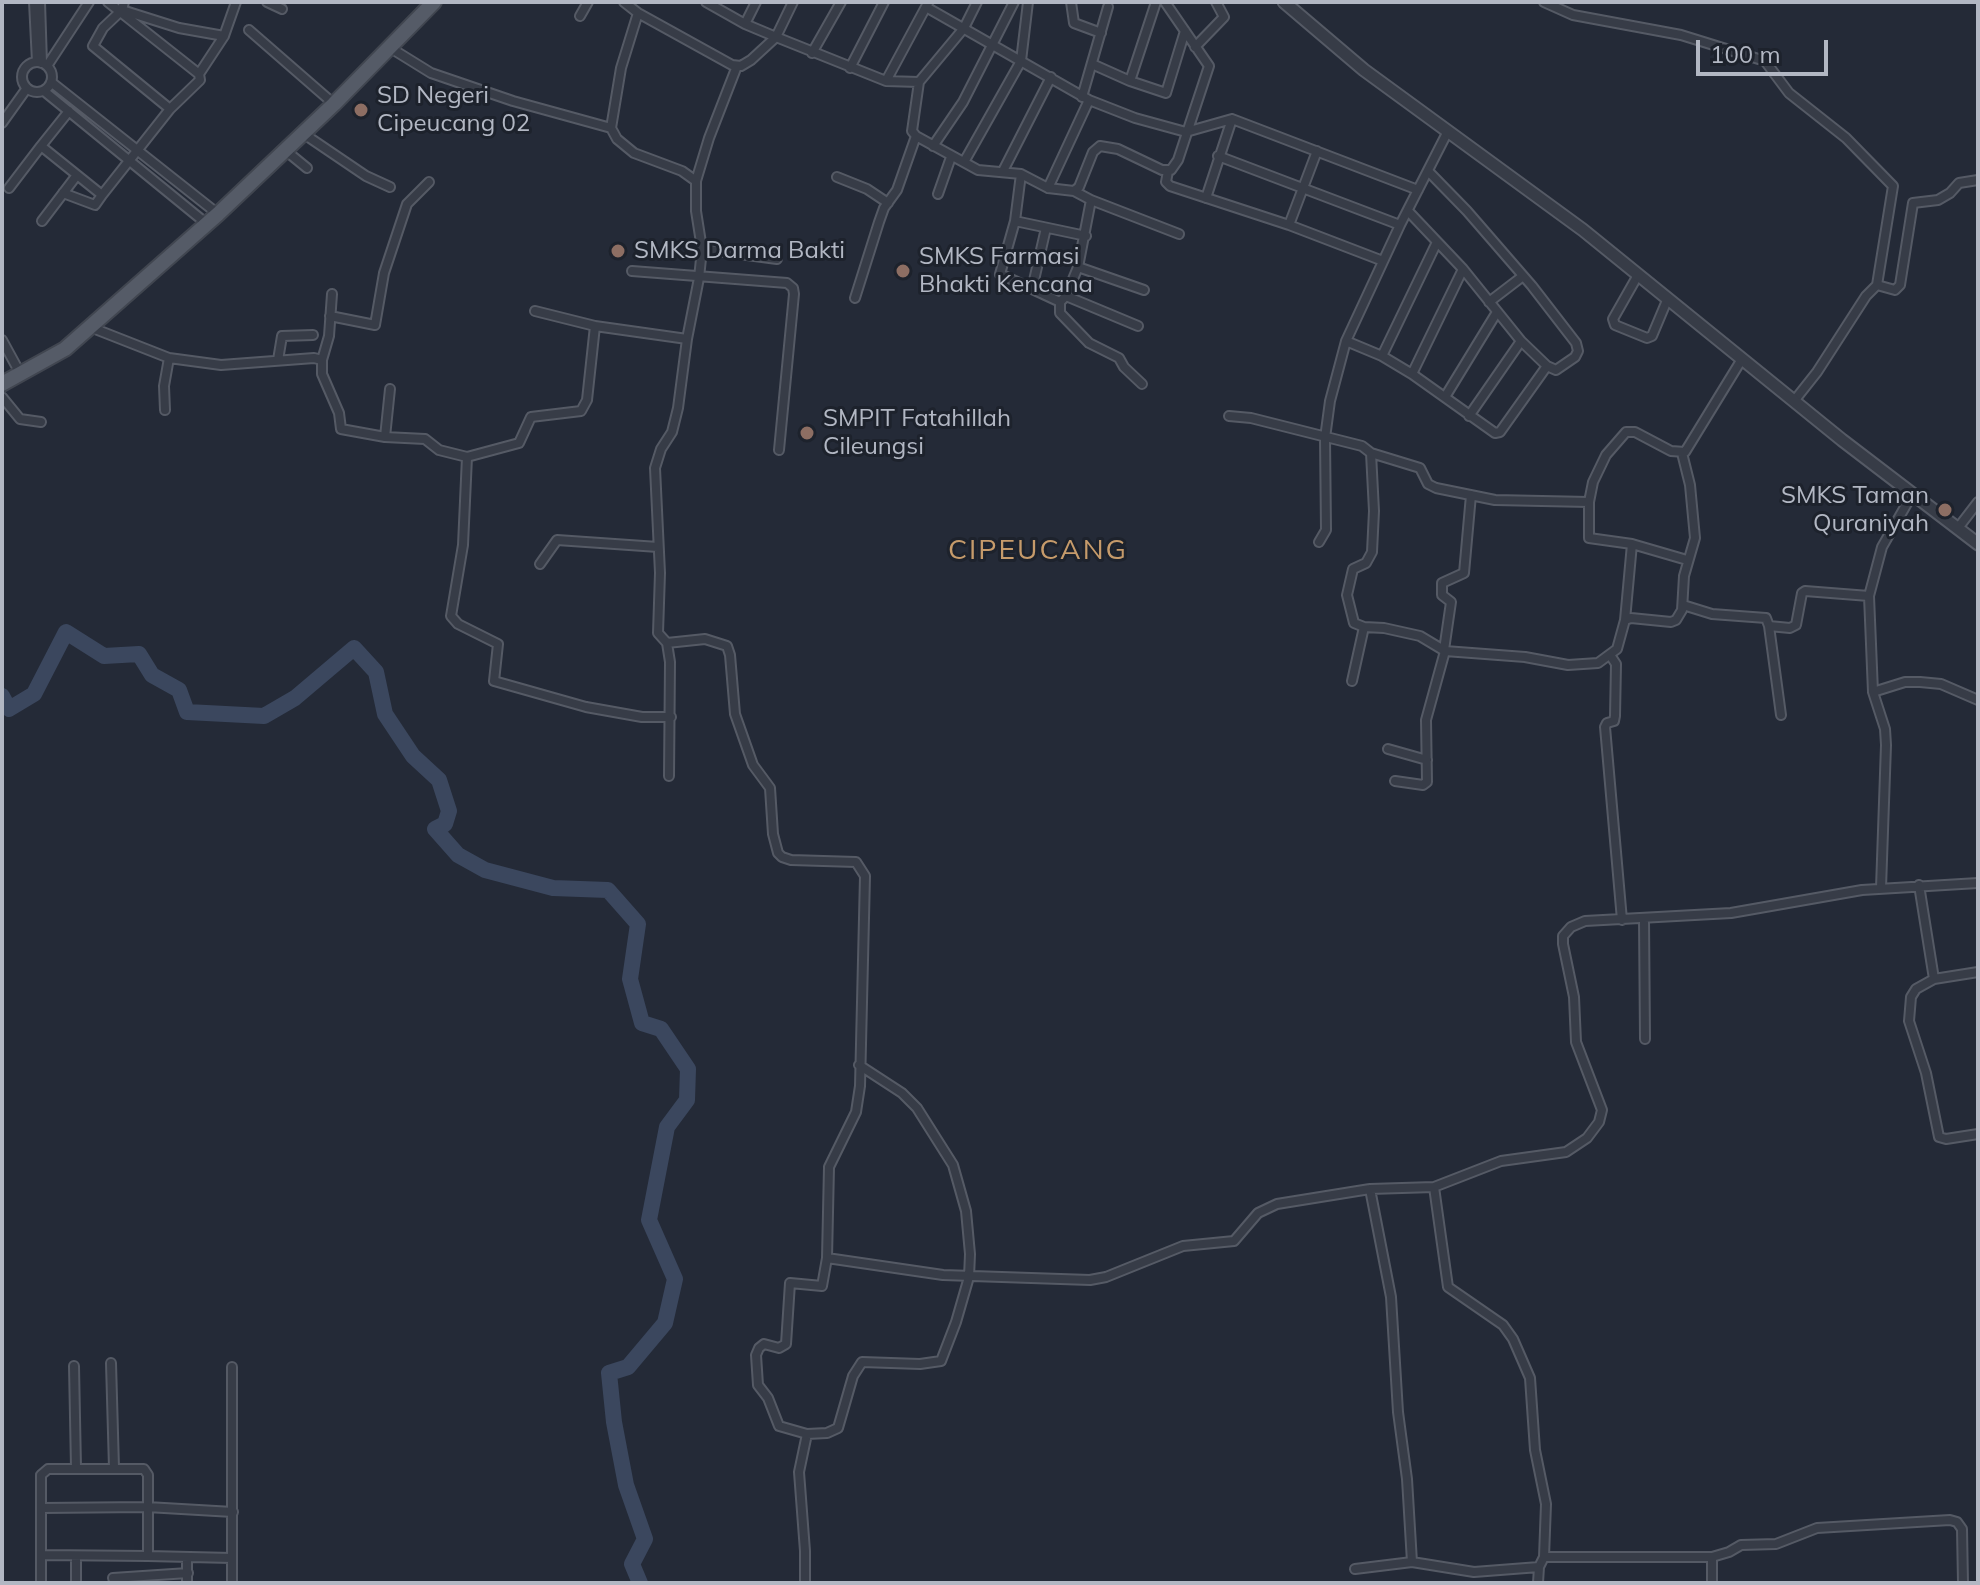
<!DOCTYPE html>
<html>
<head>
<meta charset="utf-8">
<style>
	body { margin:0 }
	#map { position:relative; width:1980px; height:1585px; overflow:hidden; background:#242a37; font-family:Mulish,sans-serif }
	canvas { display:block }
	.frame { position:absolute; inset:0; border:4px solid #b2b7c3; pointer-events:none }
	.scale { position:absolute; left:1696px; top:40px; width:132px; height:36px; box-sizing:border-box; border:4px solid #b2b7c3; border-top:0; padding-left:10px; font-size:24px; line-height:28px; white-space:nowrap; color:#b2b7c3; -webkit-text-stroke:6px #1d222c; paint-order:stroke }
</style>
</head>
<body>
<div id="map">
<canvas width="1980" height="1585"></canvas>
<div class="frame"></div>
<div class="scale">100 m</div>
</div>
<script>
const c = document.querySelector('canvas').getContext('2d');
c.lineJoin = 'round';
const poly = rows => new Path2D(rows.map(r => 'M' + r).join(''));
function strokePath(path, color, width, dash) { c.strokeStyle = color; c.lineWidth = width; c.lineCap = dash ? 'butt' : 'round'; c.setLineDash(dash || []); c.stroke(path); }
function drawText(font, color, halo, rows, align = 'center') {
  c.font = font + ' Mulish,sans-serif'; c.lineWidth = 6; c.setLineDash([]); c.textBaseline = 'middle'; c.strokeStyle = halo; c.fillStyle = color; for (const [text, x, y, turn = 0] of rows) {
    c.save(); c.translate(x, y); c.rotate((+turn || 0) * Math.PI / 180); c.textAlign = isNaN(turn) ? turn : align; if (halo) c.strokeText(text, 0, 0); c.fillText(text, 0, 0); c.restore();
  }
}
const river = poly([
	[2,696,9,709,34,694,66,632,104,656,139,654,152,675,179,690,187,712,264,716,295,698,354,648,376,672,385,714,413,756,439,780,449,811,445,824,435,829,458,855,485,870,553,888,608,890,638,924,630,979,642,1023,661,1029,688,1069,687,1100,667,1127,649,1220,675,1279,665,1323,628,1367,609,1373,614,1422,626,1485,645,1539,632,1564,640,1583]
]);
const minor = poly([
	[34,2,37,62],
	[40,2,42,63],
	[108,2,199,74,200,80,170,109],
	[267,2,282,9],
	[624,2,638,13,732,65,741,66,751,60,776,37,886,81,919,82],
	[706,2,745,24,776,37,793,2],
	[977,2,964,28,919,82,912,131,916,136,978,170,1021,174,1048,188,1074,191,1079,187,1093,152,1100,146,1118,149,1162,170,1171,170,1178,160,1209,66,1165,2],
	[1071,2,1074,23,1101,33],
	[1544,2,1573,15,1681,35,1765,61,1789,93,1846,138,1893,186,1877,285,1866,296,1817,372,1794,401],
	[926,7,1089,100,1135,118,1186,132,1232,119,1418,190],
	[122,10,179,28,224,36],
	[638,13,621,68,611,128,617,139,634,153,682,171,696,181,696,211,702,249,699,278,687,339,678,408,672,432,661,449,655,468,660,573,658,633,667,643,670,662,669,776],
	[580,16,588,2],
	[745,24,756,2],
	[249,30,334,104],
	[389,47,431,73,513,101,611,128],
	[1195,47,1224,17,1216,2],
	[812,53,841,2],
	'22 77a15 15 0 1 1 30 0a15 15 0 1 1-30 0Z',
	[1092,64,1130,81,1166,93,1185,31],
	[47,66,89,2],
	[850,68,884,2],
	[199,74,224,36,236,2],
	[886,81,928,3],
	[1130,81,1156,2],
	[51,82,218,214],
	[44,91,207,224],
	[1082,97,1108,7],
	[69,111,41,146,102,195,170,109,93,46,103,28,122,10,124,2],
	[2,123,27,88],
	[304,134,366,176,390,187],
	[933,146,963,102,1014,2],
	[285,150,307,168],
	[1218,156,1400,225],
	[964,162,1021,61,1028,2],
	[1003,171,1051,77],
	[1168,171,1166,182,1170,186,1289,225,1383,261],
	[1021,174,1015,221,1000,274,1060,302],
	[837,177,867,189,888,203],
	[696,181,709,138,737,66],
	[9,188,41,146],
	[1048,188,1089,100],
	[1074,191,1091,200,1078,267,1066,296,1060,302,1060,313,1089,343,1119,358,1124,367,1142,384],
	[63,193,95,205,102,195],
	[938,194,951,157],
	[1206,198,1232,119],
	[1091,200,1179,234],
	[1408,211,1463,269,1521,341,1547,366,1556,370,1575,357,1578,351,1576,343,1532,286,1467,211,1428,171],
	[42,221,77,175],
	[1015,221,1086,236],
	[1289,225,1317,151],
	[702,249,777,259],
	[1078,267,1144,290],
	[632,271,787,283,793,288,794,294,779,450],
	[1638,275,1613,319,1615,325,1647,338,1652,336,1668,298],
	[1877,285,1895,290,1900,285,1913,203,1938,200,1950,193,1959,183,1978,180],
	[1032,289,1046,228],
	[332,294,329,336,322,360,322,374,339,413,341,429,385,437,425,439,439,450,467,457,519,443,531,417,581,411,587,400,595,326,687,339],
	[1066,296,1138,326],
	[855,298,879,222,884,208,897,190,916,136],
	[1489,302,1523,276],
	[535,311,595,326],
	[330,316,375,325,384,273,407,204,429,182],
	[90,327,169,358,221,365,314,358,322,360],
	[2,340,20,373],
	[1346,341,1382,356,1412,374,1495,433,1500,432,1547,366],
	[1382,356,1437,242],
	[278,360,282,336,313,335],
	[1412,374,1463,269],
	[2,397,20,419,41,422],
	[1445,397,1497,312],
	[165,410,164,386,169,358],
	[1229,416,1251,418,1362,446,1371,453,1374,511,1372,552,1366,563,1353,569,1347,595,1354,623,1364,627,1352,681],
	[1469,416,1521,341],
	[385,437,390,389],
	[1371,453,1420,468,1428,484,1436,488,1495,500,1589,502,1593,482,1606,455,1626,432,1635,432,1671,451,1685,452,1742,359],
	[467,457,463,545,451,616,458,624,498,644,494,681,586,707,642,717,671,717],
	[1589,502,1589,538,1632,544,1687,560],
	[1958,528,1978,502],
	[1319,542,1326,530,1325,438,1330,401,1346,341,1400,225,1447,133],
	[540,564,557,540,658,547],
	[1683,605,1712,614,1766,618,1769,626],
	[1625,620,1632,544],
	[1364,627,1384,628,1420,636,1445,651,1525,657,1568,665,1598,663,1617,649,1625,620,1631,618,1671,622,1676,620,1682,610,1684,576,1695,538,1690,485,1682,453],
	[667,643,705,639,727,646,730,655,735,714,753,765,770,788,773,834,778,853,782,857,791,860,856,862,865,876,860,1086,856,1112,829,1167,827,1258,822,1286,790,1283,786,1344,779,1348,764,1344,759,1348,756,1355,758,1385,768,1398,779,1426,807,1434],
	[1444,650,1451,602,1442,595,1442,583,1464,573,1471,495],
	[1610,655,1616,664,1615,716,1614,721,1607,723,1605,727,1622,920],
	[1873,692,1905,682,1920,682,1941,684,1978,700],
	[1781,715,1769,626,1790,628,1796,625,1802,593,1805,591,1869,596],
	[1388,749,1427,760],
	[1395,781,1423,785,1427,782,1426,720,1445,651],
	[1919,885,1934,979,1916,989,1911,997,1909,1021,1926,1073,1939,1137,1946,1139,1978,1134],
	[1881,888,1886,745,1885,729,1873,692,1869,596,1882,547,1913,493],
	[1644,919,1645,1039],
	[1934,979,1978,972],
	[1434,1187,1448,1287,1503,1325,1513,1339,1530,1378,1535,1450,1546,1504,1544,1557,1539,1567,1538,1583],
	[1370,1189,1391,1297,1398,1412,1407,1479,1412,1562],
	[827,1258,943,1275,1090,1280,1106,1277,1183,1246,1234,1241,1258,1213,1277,1204,1370,1189,1434,1187,1501,1161,1566,1152,1587,1138,1599,1122,1602,1110,1576,1042,1574,997,1563,944,1563,936,1571,927,1585,921,1731,913,1862,890,1978,883],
	[111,1363,114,1468],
	[74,1366,76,1468],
	[232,1367,232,1583],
	[41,1508,147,1507,233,1512],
	[42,1555,148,1556],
	[76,1556,76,1583],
	[187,1557,187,1583],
	[1544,1557,1712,1557,1729,1552,1741,1545,1776,1544,1817,1528,1950,1520,1957,1522,1962,1529,1963,1583],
	[1712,1557,1712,1583],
	[1355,1569,1412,1562,1474,1572,1539,1567],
	[113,1578,188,1573],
	[41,1583,41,1475,48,1469,144,1469,148,1475,148,1556,232,1558],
	[805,1583,805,1551,799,1472,807,1434,827,1433,838,1428,853,1376,862,1362,920,1364,941,1361,956,1322,969,1277,970,1254,966,1211,953,1165,917,1108,902,1093,859,1065]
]);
const tertiary = poly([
	[1284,2,1364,70,1583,230,1842,440,1978,544]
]);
const primary = poly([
	[2,384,65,349,218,214,334,104,434,2]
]);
const markers = [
	[361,110,8,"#8d6e63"],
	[618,251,8,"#8d6e63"],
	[903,271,8,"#8d6e63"],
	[807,433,8,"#8d6e63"],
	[1945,510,8,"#8d6e63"]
];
const poiNames = [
	["SD Negeri",377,96],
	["Cipeucang 02",377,124],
	["SMKS Darma Bakti",634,251],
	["SMKS Farmasi",919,257],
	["Bhakti Kencana",919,285],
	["SMPIT Fatahillah",823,419],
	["Cileungsi",823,447],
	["SMKS Taman",1929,496,"right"],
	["Quraniyah",1929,524,"right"]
];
const quarterNames = [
	["CIPEUCANG",1038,551]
];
strokePath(river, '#3b475e', 16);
strokePath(minor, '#555a65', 12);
strokePath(tertiary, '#555a65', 15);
strokePath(primary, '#414650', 18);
strokePath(minor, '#373c47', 8);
strokePath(tertiary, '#373c47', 11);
strokePath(primary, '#555b67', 14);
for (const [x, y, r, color] of markers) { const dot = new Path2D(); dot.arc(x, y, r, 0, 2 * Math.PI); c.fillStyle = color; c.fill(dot); strokePath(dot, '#1d222c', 3); }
drawText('24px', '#b2b7c3', '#1d222c', poiNames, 'left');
c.letterSpacing = '2px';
drawText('28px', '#c69b6b', '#1d222c', quarterNames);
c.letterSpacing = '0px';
</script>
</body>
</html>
